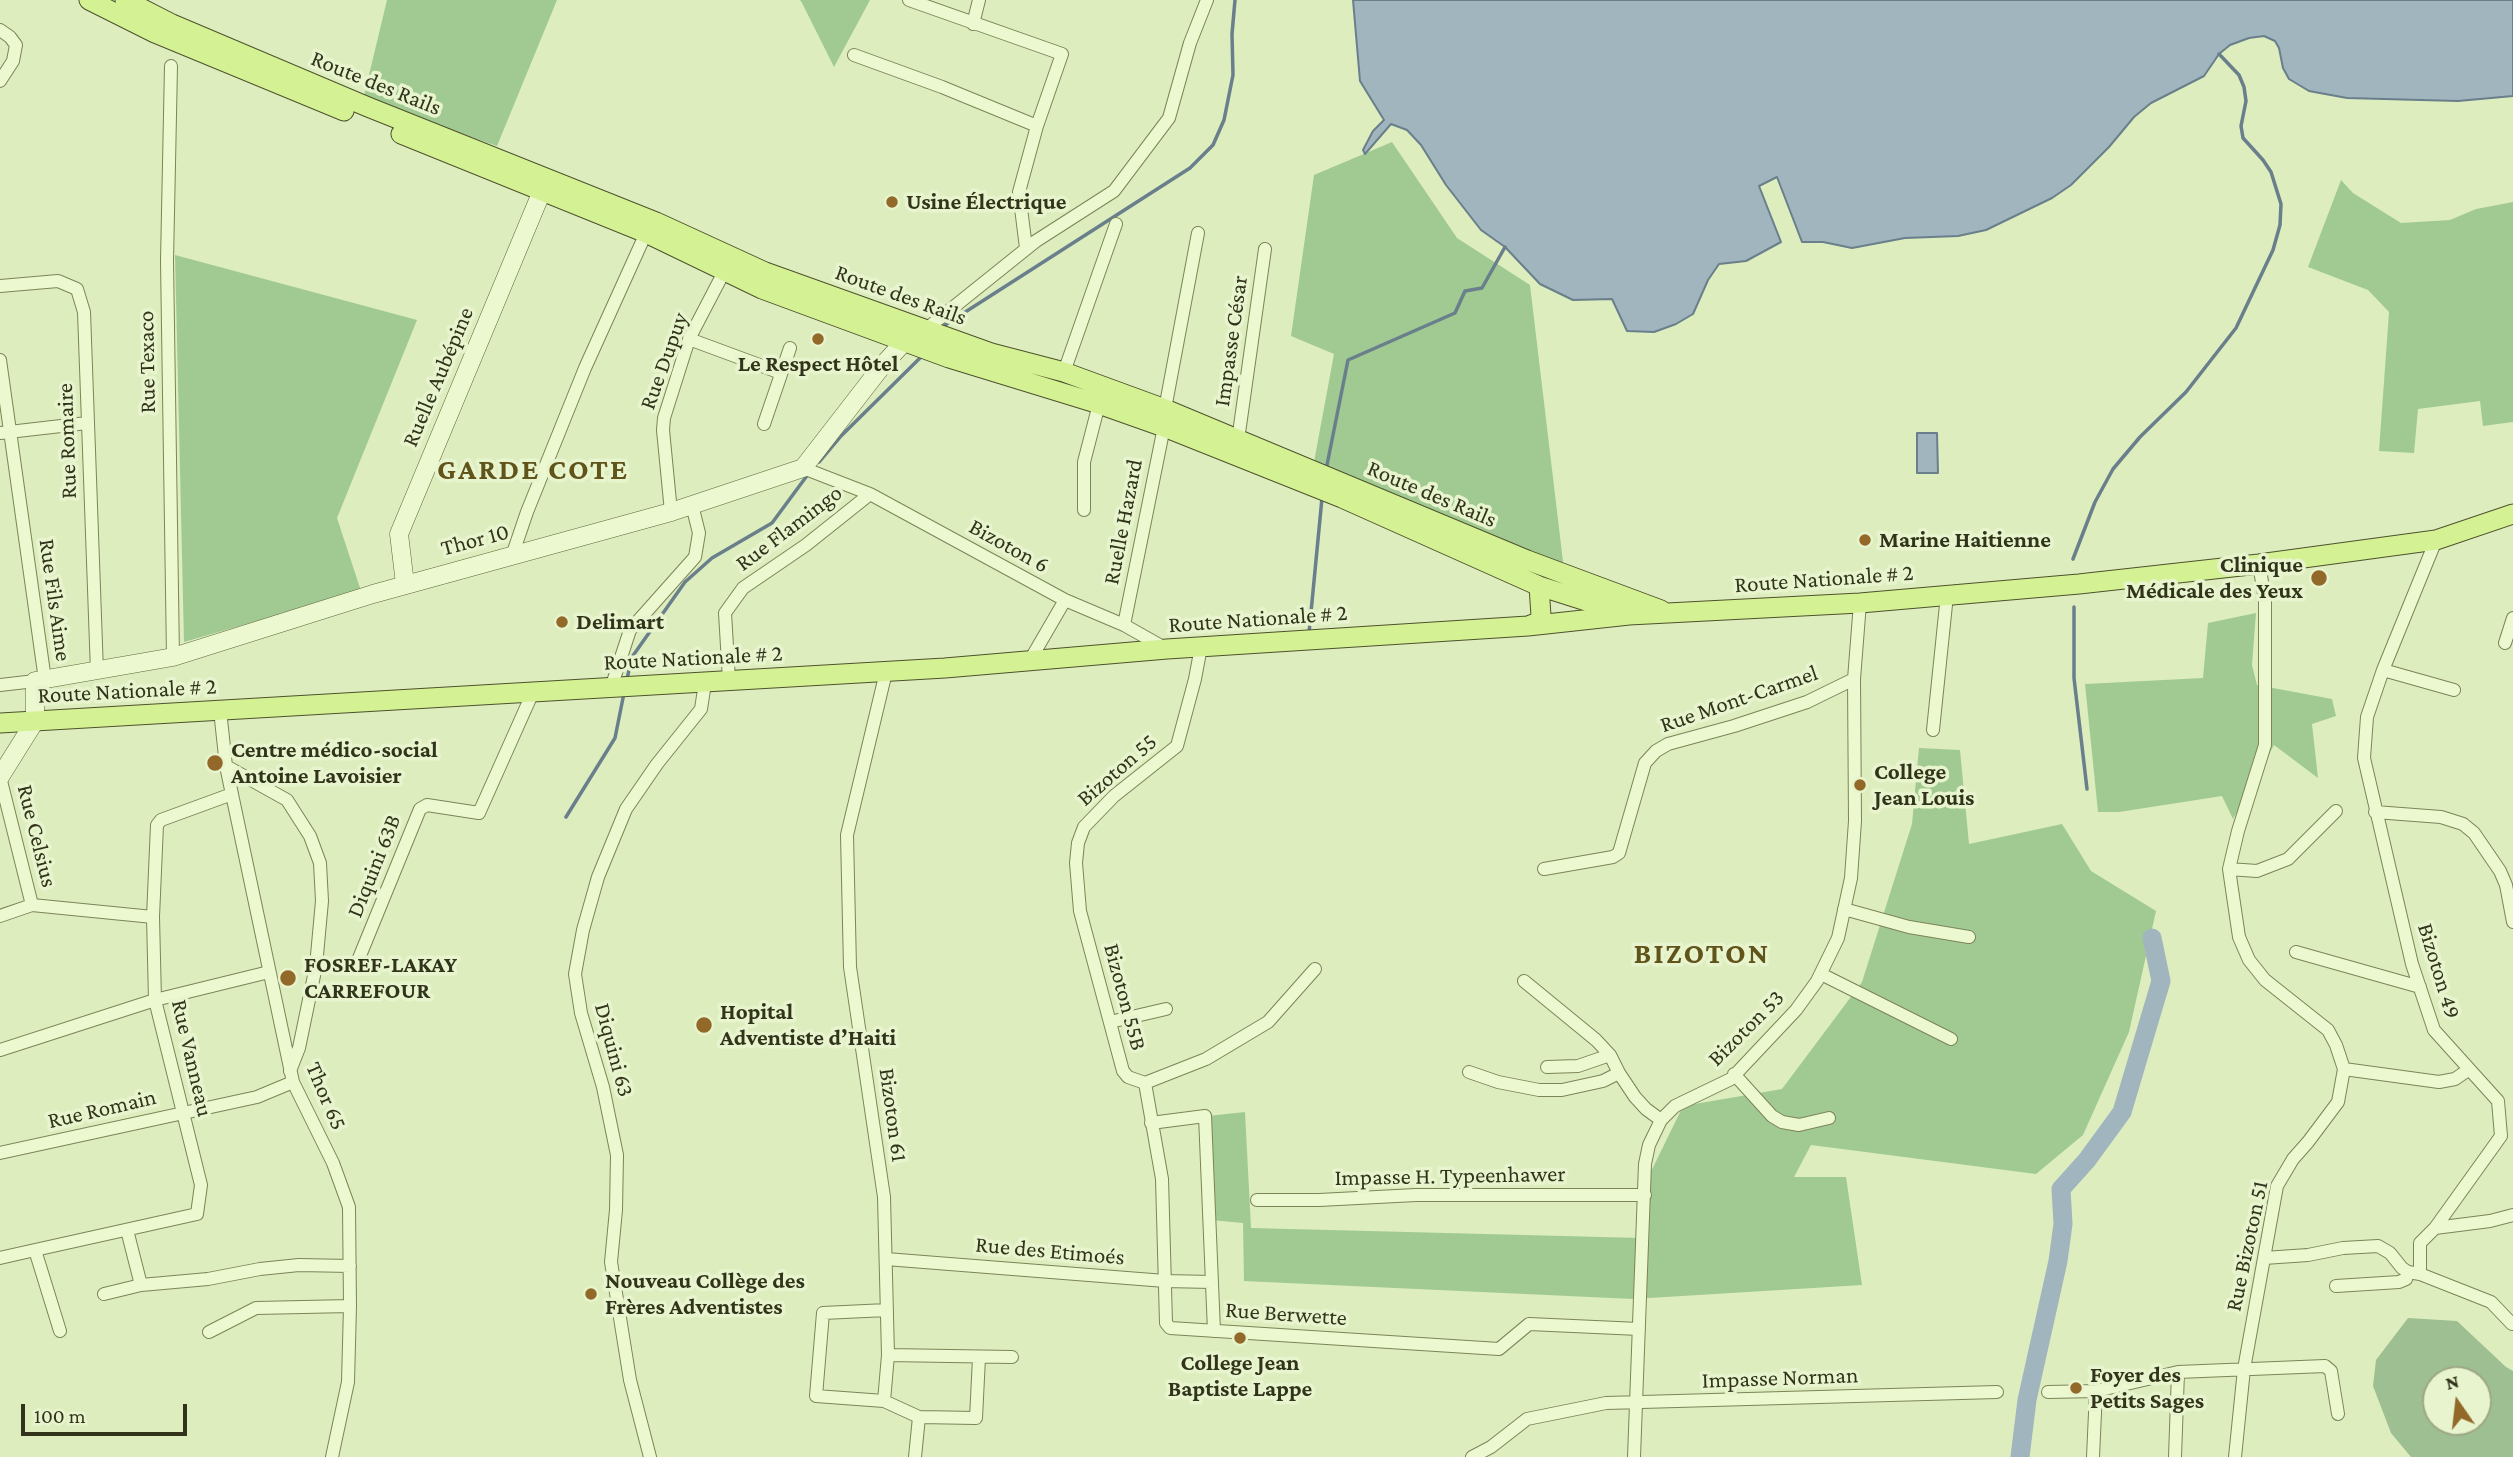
<!DOCTYPE html>
<html>
<head>
<meta charset="utf-8">
<style>
	body { margin:0 }
	#map { position:relative; width:2513px; height:1457px; overflow:hidden; background:#ddedbe; font-family:"Crimson Pro",serif }
	canvas { display:block }
	.north { position:absolute; left:2422px; top:1366px; width:70px; height:70px; box-sizing:border-box; background:#e7f4cd; border:2px solid #9ea786; border-radius:50%; rotate:346deg; font-size:19px; font-weight:700; line-height:28px; text-align:center; color:#31341b }
	.north::after { content:''; display:block; margin:auto; width:24px; height:32px; background:#926928; clip-path:polygon(50% 0,100% 100%,50% 72%,0 100%) }
	.scale { position:absolute; left:21px; top:1404px; width:166px; height:32px; box-sizing:border-box; border:4px solid #31341b; border-top:0; padding-left:9px; font-size:21px; line-height:24px; white-space:nowrap; color:#31341b; -webkit-text-stroke:5px #e7f4cd; paint-order:stroke }
</style>
</head>
<body>
<div id="map">
<canvas width="2513" height="1457"></canvas>
<div class="north">N</div>
<div class="scale">100 m</div>
</div>
<script>
const c = document.querySelector('canvas').getContext('2d');
c.lineJoin = 'round';
function fillPath(path, color) { c.fillStyle = color; c.fill(path, 'evenodd'); }
const poly = rows => new Path2D(rows.map(r => 'M' + r).join(''));
function strokePath(path, color, width, dash) { c.strokeStyle = color; c.lineWidth = width; c.lineCap = dash ? 'butt' : 'round'; c.setLineDash(dash || []); c.stroke(path); }
function drawText(font, color, halo, rows, align = 'center') {
  c.font = font + ' "Crimson Pro",serif'; c.lineWidth = 7; c.setLineDash([]); c.textBaseline = 'middle'; c.strokeStyle = halo; c.fillStyle = color; for (const [text, x, y, turn = 0] of rows) {
    c.save(); c.translate(x, y); c.rotate((+turn || 0) * Math.PI / 180); c.textAlign = isNaN(turn) ? turn : align; if (halo) c.strokeText(text, 0, 0); c.fillText(text, 0, 0); c.restore();
  }
}
const green = poly([
	[387,0,557,0,497,146,363,100],
	[799,0,870,0,834,67,801,1],
	[1392,142,1457,238,1530,285,1564,570,1314,462,1334,354,1291,336,1314,175],
	[2341,180,2353,193,2401,223,2450,220,2476,209,2513,202,2513,422,2483,426,2480,401,2418,409,2414,453,2379,451,2389,312,2368,290,2308,267],
	[175,255,417,320,337,518,361,591,184,642],
	[2256,613,2252,665,2257,685,2332,699,2336,716,2312,724,2318,778,2274,745,2233,819,2222,796,2119,812,2098,812,2085,684,2203,678,2208,623],
	[1919,748,1960,750,1969,844,2062,824,2091,871,2156,911,2129,1032,2083,1135,2036,1174,1811,1145,1794,1177,1846,1177,1862,1285,1633,1299,1244,1281,1243,1223,1211,1220,1208,1116,1245,1112,1251,1228,1641,1238,1643,1188,1683,1106,1782,1089,1862,982,1912,824]
]);
const cemetery = poly([
	[2408,1318,2457,1321,2506,1367,2513,1371,2513,1457,2411,1457,2391,1433,2373,1386,2376,1360],
	[2436,1380,2478,1380,2478,1422,2436,1422]
]);
const water = poly([
	[1353,0,2513,0,2513,96,2458,101,2347,98,2309,91,2289,79,2283,68,2279,48,2275,41,2264,36,2249,38,2230,45,2219,54,2204,76,2151,103,2134,117,2109,147,2071,185,2052,198,1986,230,1958,236,1905,238,1852,248,1823,242,1802,242,1777,177,1759,186,1781,242,1746,261,1719,264,1708,280,1693,314,1676,324,1654,332,1627,331,1612,299,1573,300,1540,284,1505,247,1481,230,1446,185,1421,145,1407,130,1391,124,1365,154,1363,150,1373,131,1384,120,1360,81,1353,0],
	[1917,433,1937,433,1938,473,1917,473,1917,433]
]);
const stream = poly([
	[945,325,1190,168,1213,145,1224,120,1233,75,1232,34,1235,0],
	[819,462,840,437,920,358],
	[1326,470,1348,360,1455,313,1465,291,1482,288,1505,247],
	[2073,559,2095,502,2113,469,2140,437,2186,392,2236,328,2273,250,2280,225,2281,204,2271,172,2263,160,2243,138,2241,126,2246,101,2244,87,2239,75,2219,54],
	[2074,607,2074,678,2087,789],
	[1309,633,1322,498],
	[627,679,632,657,685,582,712,558,772,523,809,473],
	[566,817,615,738,624,693]
]);
const river = poly([
	[2020,1457,2027,1400,2058,1261,2063,1224,2061,1189,2087,1160,2122,1112,2161,981,2152,938]
]);
const street = poly([
	[909,0,1062,54,1037,126,1019,192,1026,248],
	[973,24,979,0],
	[0,30,10,37,16,45,13,61,0,81],
	[854,55,942,87,1037,126],
	[171,66,167,261,173,657],
	[0,286,58,281,77,289,84,312,97,672],
	[925,330,1036,241,1114,191,1169,118,1190,43,1207,0],
	[689,339,781,373],
	[0,360,45,680],
	[1064,372,1116,224],
	[1165,409,1198,233],
	[764,424,790,348],
	[0,433,87,423],
	[1238,440,1265,249],
	[803,468,870,494,1065,600,1124,625,1163,647],
	[1084,510,1084,462,1099,404],
	[671,512,663,430,664,418,689,339,725,270],
	[2436,540,2383,670,2367,717,2364,758,2412,964,2434,1030,2498,1101,2501,1136,2435,1228,2420,1243,2420,1274,2491,1302,2512,1324],
	[512,556,527,512,585,368,646,233],
	[1124,625,1164,427],
	[2505,643,2513,618],
	[1201,647,1195,679,1177,746,1114,796,1084,827,1078,843,1076,863,1080,911,1123,1071,1128,1077,1145,1083,1206,1059,1268,1022,1315,969],
	[1029,662,1065,600],
	[2383,670,2454,690],
	[729,680,725,613,743,588,806,545,870,494],
	[0,685,35,681],
	[611,688,630,630,695,557,699,533,692,505],
	[220,710,226,766,293,1082,333,1163,349,1207,350,1306,348,1382,332,1457],
	[1933,730,1947,595],
	[226,766,287,800,310,836,320,863,322,901,316,966,299,1048,290,1071],
	[0,777,32,905],
	[2375,812,2441,817,2463,824,2474,833,2500,871,2506,885,2513,922],
	[1544,869,1613,857,1619,853,1645,763,1656,751,1668,744,1734,726,1807,702,1854,679],
	[2229,869,2257,871,2288,859,2336,811],
	[1844,909,1909,927,1969,937],
	[0,916,32,905,153,917],
	[2296,952,2420,987],
	[357,963,420,809,427,805,479,813,533,692],
	[1821,974,1951,1039],
	[1524,981,1596,1040,1610,1055,1619,1073,1635,1097,1646,1109,1661,1120],
	[1110,1022,1166,1009],
	[0,1050,155,1000,269,972],
	[1547,1067,1578,1066,1610,1055],
	[2344,1069,2439,1082,2455,1079,2468,1070],
	[1469,1072,1498,1082,1539,1090,1562,1090,1603,1081,1619,1073],
	[1734,1074,1772,1116,1782,1122,1799,1125,1829,1118],
	[1145,1083,1162,1179,1166,1323,1170,1328,1499,1349,1529,1324,1639,1329],
	[1151,1123,1205,1116,1214,1331],
	[0,1153,257,1097,293,1082],
	[1257,1200,1319,1200,1416,1195,1645,1195],
	[2435,1228,2490,1221,2513,1215],
	[127,1230,141,1285],
	[35,1250,197,1214,201,1185,155,1000,153,917,157,825,161,820,232,794],
	[0,1258,35,1250,60,1331],
	[2264,1258,2308,1255,2343,1248,2378,1246,2390,1253,2402,1268,2408,1272,2420,1274],
	[886,1259,1165,1281,1212,1282],
	[2336,1286,2399,1282,2406,1279,2408,1272],
	[104,1294,141,1285,208,1279,260,1269,299,1265,350,1266],
	[887,1310,823,1313,816,1396,884,1401,919,1417,976,1418,979,1358],
	[209,1332,256,1308,350,1306],
	[888,1355,1012,1357],
	[2048,1392,2096,1391],
	[884,1401,888,1355,884,1197,850,967,847,835,886,672],
	[650,1457,630,1380,611,1262,616,1210,617,1155,603,1087,581,1013,575,974,583,930,598,877,626,809,657,764,701,709,705,683],
	[915,1457,919,1417],
	[1472,1457,1491,1447,1527,1419,1606,1403,1997,1392],
	[1634,1457,1645,1164,1649,1145,1661,1120,1675,1106,1731,1079,1796,1010,1817,981,1838,938,1851,878,1855,821,1854,679,1860,603],
	[2093,1457,2096,1391,2178,1372,2325,1366,2331,1371,2338,1414],
	[2175,1457,2178,1372],
	[2235,1457,2244,1369,2277,1186,2293,1159,2308,1142,2338,1102,2344,1069,2336,1045,2328,1030,2265,980,2249,960,2239,937,2229,869,2238,831,2265,745,2265,600,2259,564]
]);
const secondary = poly([
	[405,584,399,534,542,191],
	[0,777,35,721,35,681,173,657,373,594,671,512,803,468,882,366,904,342]
]);
const primary = poly([
	[89,0,155,33,344,111],
	[125,0,172,24,368,107,656,222,765,272,991,353,1064,372,1165,409,1527,560,1661,610],
	[401,134,646,233,762,289,949,358,1099,404,1164,427,1342,498,1539,586,1624,613],
	[1528,626,1538,622,1541,616,1539,586],
	[0,723,945,668,1167,649,1528,626,1629,615,1860,603,2079,584,2259,564,2436,540,2513,514]
]);
const markers = [
	[892,202,7,"#926928"],
	[818,339,7,"#926928"],
	[1865,540,7,"#926928"],
	[2319,578,9,"#926928"],
	[562,622,7,"#926928"],
	[215,763,9,"#926928"],
	[1860,785,7,"#926928"],
	[288,978,9,"#926928"],
	[704,1025,9,"#926928"],
	[591,1294,7,"#926928"],
	[1240,1338,7,"#926928"],
	[2076,1388,7,"#926928"]
];
const streetNames = [
	["Route des Rails",376,83,22],
	["Route des Rails",901,295,20],
	["Impasse César",1231,341,-82],
	["Rue Dupuy",664,361,-70],
	["Rue Texaco",147,362,-91],
	["Ruelle Aubépine",438,377,-67],
	["Rue Romaire",67,441,-92],
	["Route des Rails",1432,494,23],
	["Ruelle Hazard",1123,522,-79],
	["Rue Flamingo",789,528,-37],
	["Thor 10",475,540,-15],
	["Bizoton 6",1009,546,29],
	["Route Nationale # 2",1824,579,-4],
	["Rue Fils Aime",55,600,82],
	["Route Nationale # 2",1258,619,-4],
	["Route Nationale # 2",693,658,-3],
	["Route Nationale # 2",127,691,-3],
	["Rue Mont-Carmel",1739,699,-19],
	["Bizoton 55",1117,770,-41],
	["Rue Celsius",37,836,76],
	["Diquini 63B",374,866,-68],
	["Bizoton 49",2439,971,73],
	["Bizoton 55B",1125,997,75],
	["Bizoton 53",1746,1028,-45],
	["Diquini 63",614,1050,75],
	["Rue Vanneau",192,1058,77],
	["Thor 65",326,1096,67],
	["Rue Romain",102,1109,-13],
	["Bizoton 61",893,1115,82],
	["Impasse H. Typeenhawer",1450,1176,-1],
	["Rue Bizoton 51",2247,1246,-78],
	["Rue des Etimoés",1050,1251,5],
	["Rue Berwette",1286,1314,4],
	["Impasse Norman",1780,1378,-2]
];
const poiNames = [
	["Usine Électrique",906,202],
	["Le Respect Hôtel",818,364,"center"],
	["Marine Haitienne",1879,540],
	["Clinique",2303,565,"right"],
	["Médicale des Yeux",2303,591,"right"],
	["Delimart",576,622],
	["Centre médico-social",231,750],
	["Antoine Lavoisier",231,776],
	["College",1874,772],
	["Jean Louis",1874,798],
	["FOSREF-LAKAY",304,965],
	["CARREFOUR",304,991],
	["Hopital",720,1012],
	["Adventiste d’Haiti",720,1038],
	["Nouveau Collège des",605,1281],
	["Frères Adventistes",605,1307],
	["College Jean",1240,1363,"center"],
	["Baptiste Lappe",1240,1389,"center"],
	["Foyer des",2090,1375],
	["Petits Sages",2090,1401]
];
const districtNames = [
	["GARDE COTE",533,470],
	["BIZOTON",1702,954]
];
fillPath(green, '#a1ca92');
fillPath(cemetery, '#9dbf92');
fillPath(water, '#a1b5be');
strokePath(water, '#697f8b', 2);
strokePath(stream, '#697f8b', 3.5);
strokePath(river, '#a1b5be', 19);
strokePath(street, '#7d8457', 14);
strokePath(secondary, '#61663a', 19);
strokePath(primary, '#4e522c', 21);
strokePath(street, '#ebf8d0', 12);
strokePath(secondary, '#ebf8d0', 18);
strokePath(primary, '#d4f194', 19);
for (const [x, y, r, color] of markers) { const dot = new Path2D(); dot.arc(x, y, r, 0, 2 * Math.PI); c.fillStyle = color; c.fill(dot); strokePath(dot, '#e7f4cd', 2.5); }
drawText('23px', '#31341b', '#e7f4cd', streetNames);
drawText('bold 23px', '#31341b', '#e7f4cd', poiNames, 'left');
c.letterSpacing = '2px';
drawText('bold 30px', '#60541b', '#e7f4cd', districtNames);
c.letterSpacing = '0px';
</script>
</body>
</html>
